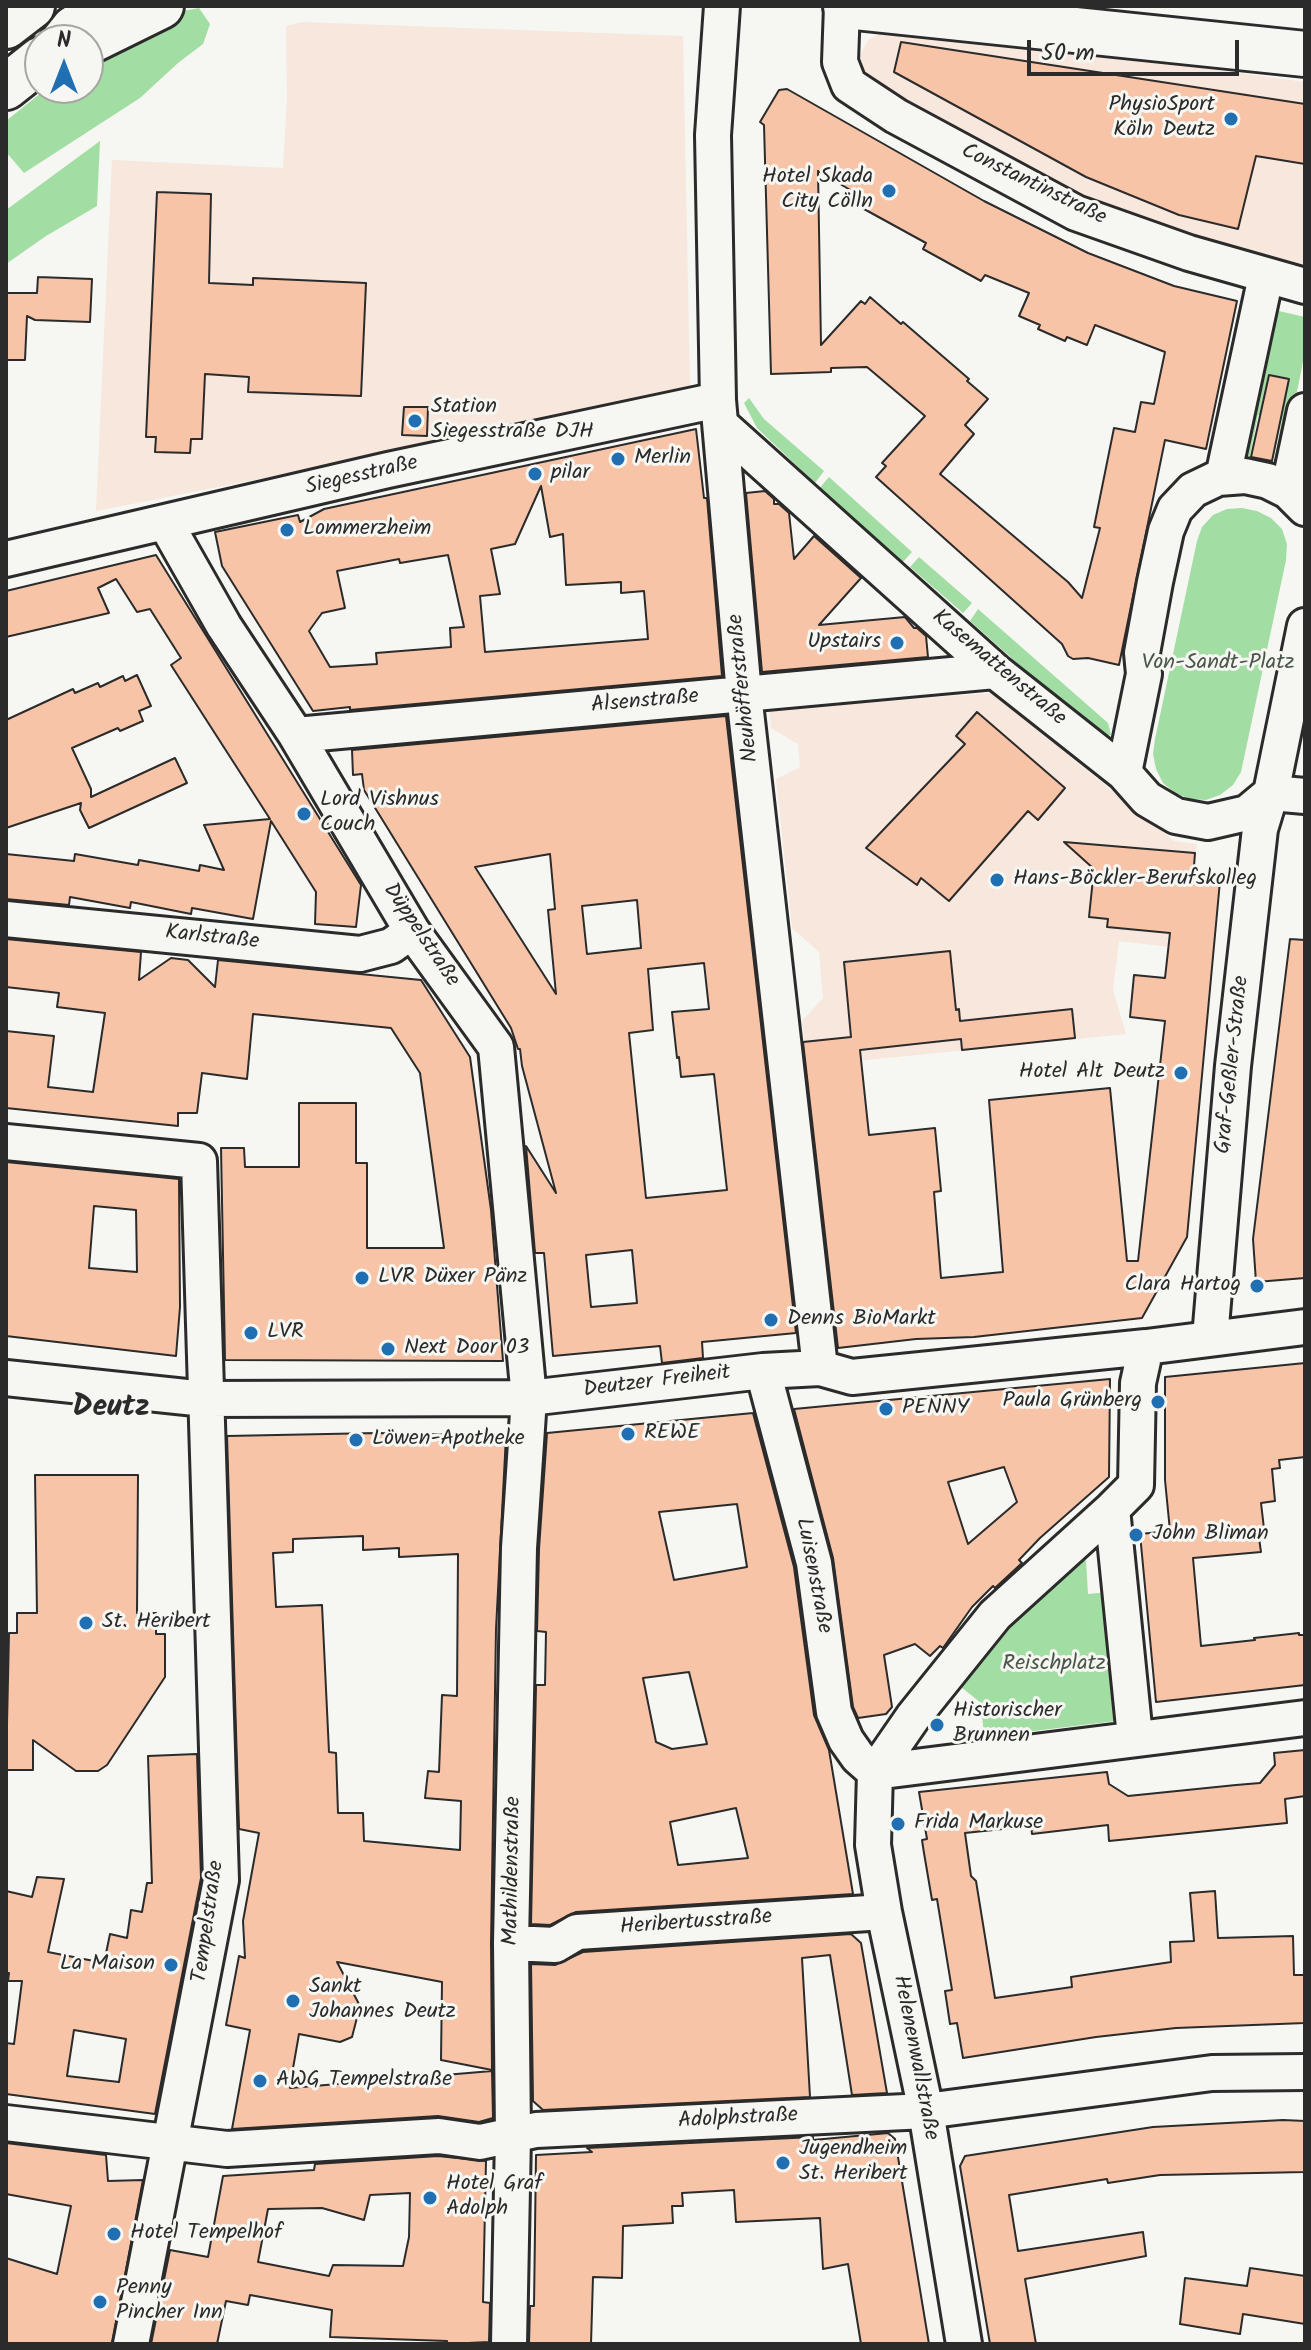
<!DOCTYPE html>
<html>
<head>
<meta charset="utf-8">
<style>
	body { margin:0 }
	#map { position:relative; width:1311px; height:2350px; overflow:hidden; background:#f6f6f2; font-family:Kalam,sans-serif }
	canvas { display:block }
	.frame { position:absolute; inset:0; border:8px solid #2b2b2b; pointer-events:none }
	.north { position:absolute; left:24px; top:24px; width:80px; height:80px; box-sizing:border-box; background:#f6f6f2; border:2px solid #a5a5a2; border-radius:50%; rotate:0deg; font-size:22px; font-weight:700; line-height:32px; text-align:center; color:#2b2b2b }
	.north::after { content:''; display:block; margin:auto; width:28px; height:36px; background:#1f6fb2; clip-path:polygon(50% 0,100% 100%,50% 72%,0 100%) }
	.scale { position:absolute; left:1027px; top:40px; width:212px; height:36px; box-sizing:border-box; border:4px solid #2b2b2b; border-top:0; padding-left:10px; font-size:24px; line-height:28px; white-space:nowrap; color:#2b2b2b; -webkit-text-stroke:6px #f6f6f2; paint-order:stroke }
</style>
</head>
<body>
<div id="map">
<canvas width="1311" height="2350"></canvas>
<div class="frame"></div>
<div class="north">N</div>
<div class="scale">50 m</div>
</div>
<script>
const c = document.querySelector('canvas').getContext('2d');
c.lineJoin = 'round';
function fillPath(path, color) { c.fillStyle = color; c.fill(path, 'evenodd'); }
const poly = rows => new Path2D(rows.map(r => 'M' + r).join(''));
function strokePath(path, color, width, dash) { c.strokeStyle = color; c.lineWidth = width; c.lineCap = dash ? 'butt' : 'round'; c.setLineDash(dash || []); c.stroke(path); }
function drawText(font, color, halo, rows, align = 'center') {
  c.font = font + ' Kalam,sans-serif'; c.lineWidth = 6; c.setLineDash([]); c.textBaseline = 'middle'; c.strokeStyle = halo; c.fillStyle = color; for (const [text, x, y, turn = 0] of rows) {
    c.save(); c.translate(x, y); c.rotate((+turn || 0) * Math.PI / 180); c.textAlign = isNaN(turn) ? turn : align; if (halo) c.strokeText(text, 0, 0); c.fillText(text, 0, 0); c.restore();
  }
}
const built = poly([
	[302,22,683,36,690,388,385,454,96,511,112,160,283,168,287,99,286,26],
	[887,29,1036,45,1305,82,1305,270,1193,243,1090,204,881,90,864,76,860,56,868,40],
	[992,693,1174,841,1197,844,1193,878,1220,881,1214,952,1119,941,1113,990,1126,1034,807,1066,802,1021,823,998,819,952,792,928,776,779,800,767,798,744,771,728,769,710]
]);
const green = poly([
	[199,8,210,24,203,44,178,63,140,98,24,173,6,152,6,121,47,88,88,88,88,57,173,13],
	[100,141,97,206,46,236,6,264,6,210],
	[1270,309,1305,317,1305,352,1282,465,1272,471,1282,420,1258,415,1248,466,1239,454],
	[749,398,764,419,824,471,815,483,757,428,744,403],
	[829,477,912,552,900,565,817,491],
	[1242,508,1257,511,1271,518,1282,529,1287,544,1286,560,1241,772,1233,785,1220,795,1206,800,1190,799,1175,793,1163,783,1156,769,1153,754,1155,739,1197,541,1202,527,1213,515,1227,509],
	[919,557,972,603,963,613,910,567],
	[978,609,1108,723,1111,735,1099,736,970,621],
	[1075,1555,1086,1561,1088,1594,1110,1592,1124,1720,984,1737,981,1703,956,1683,1019,1606]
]);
const building = poly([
	[901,42,1305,104,1305,164,1256,156,1238,229,1179,215,1086,177,894,72,901,42],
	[787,89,984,201,1088,253,1174,286,1237,301,1206,449,1165,440,1119,665,1088,658,1073,659,1068,656,1062,644,876,477,886,466,882,463,925,416,867,367,831,368,831,372,771,374,764,125,760,122,779,90,787,89],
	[818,171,869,201,864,209,926,243,923,249,981,281,985,275,1029,293,1019,316,1040,325,1038,329,1065,341,1067,337,1087,345,1095,325,1165,352,1154,404,1141,402,1135,432,1114,428,1094,527,1100,528,1082,598,1068,582,940,474,974,434,965,425,988,399,967,381,969,379,903,322,901,324,870,297,865,304,861,301,821,345,818,171],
	[157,192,211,194,209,283,253,285,253,278,366,283,361,396,248,392,249,377,205,374,202,439,191,439,190,453,155,452,156,437,146,437,157,192],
	[38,277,92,279,90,322,35,320,27,316,25,360,6,360,6,293,37,293,38,277],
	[1269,375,1289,379,1272,461,1251,457,1269,375],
	[404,407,428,407,427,436,402,435,404,407],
	[696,429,704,498,707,498,722,676,350,710,350,707,313,711,222,566,215,532,298,515,300,522,324,509,696,429],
	[541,486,550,537,563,534,566,585,621,582,621,593,644,591,648,639,485,652,480,596,500,594,491,549,515,544,541,486],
	[448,555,464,627,450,628,451,647,376,653,377,664,330,667,309,631,322,613,345,608,337,571,399,559,400,563,448,555],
	[765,491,774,499,774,504,779,504,789,513,794,559,814,536,861,578,819,625,905,617,914,628,917,628,926,636,928,657,762,672,746,493,765,491],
	[156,555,361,885,356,927,315,924,316,892,271,821,253,919,192,908,191,914,131,902,130,908,70,897,69,905,6,899,6,854,74,861,75,854,138,865,139,860,199,871,200,865,224,870,204,825,270,819,171,665,181,658,150,609,137,612,116,579,98,588,109,613,6,637,6,591,156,555],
	[137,675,151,706,139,711,143,721,120,731,118,728,72,748,91,789,91,797,175,758,187,783,89,828,80,810,81,803,6,828,6,720,73,689,75,693,98,683,100,687,123,676,125,681,137,675],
	[977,712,1065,788,1038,820,1028,811,949,901,921,878,917,885,866,848,965,744,956,736,977,712],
	[726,716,796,1333,702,1342,703,1358,662,1363,660,1346,553,1356,544,1253,535,1253,526,1146,556,1193,522,1066,520,1049,518,1049,511,1028,364,790,362,774,353,775,352,750,726,716],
	[550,854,555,909,548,910,556,994,475,867,550,854],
	[637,900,641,948,587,954,582,906,637,900],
	[704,963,709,1009,672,1012,677,1058,679,1057,681,1077,714,1074,727,1190,646,1198,629,1033,653,1030,648,969,704,963],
	[632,1250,637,1303,591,1307,586,1255,632,1250],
	[1064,842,1195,853,1193,879,1220,881,1187,1237,1142,1318,974,1337,916,1339,838,1348,803,1042,851,1037,844,962,950,951,956,1010,959,1009,960,1021,1072,1009,1075,1038,962,1050,961,1039,860,1050,869,1135,935,1128,941,1191,934,1192,941,1278,1003,1272,989,1100,1110,1088,1127,1261,1138,1261,1165,1021,1130,1017,1134,975,1165,978,1170,933,1107,927,1108,919,1089,917,1094,869,1064,842],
	[6,939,141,952,139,980,171,958,188,960,215,987,218,960,421,980,470,1057,491,1210,503,1361,225,1360,221,1148,244,1148,245,1167,299,1167,299,1103,356,1103,356,1163,367,1163,367,1248,444,1248,420,1073,391,1028,253,1014,247,1079,202,1073,197,1113,178,1113,178,1126,6,1108,6,1031,54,1036,48,1087,93,1092,105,1013,57,1007,59,993,6,987,6,939],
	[1290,939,1305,940,1305,1278,1256,1282,1253,1239,1290,939],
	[6,1162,179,1179,180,1307,176,1356,6,1336,6,1162],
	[94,1206,136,1210,137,1272,89,1268,94,1206],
	[1305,1363,1305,1457,1279,1460,1280,1468,1272,1469,1275,1501,1261,1503,1265,1537,1259,1538,1261,1552,1193,1558,1201,1646,1255,1640,1254,1638,1299,1633,1299,1635,1305,1635,1305,1685,1156,1702,1140,1534,1170,1531,1165,1480,1165,1377,1305,1363],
	[1110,1379,1109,1477,1040,1538,1019,1560,1022,1563,995,1588,993,1586,972,1607,943,1648,940,1646,930,1656,915,1644,884,1655,892,1707,886,1714,858,1718,853,1707,833,1558,794,1409,1110,1379],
	[1004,1467,1017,1502,968,1544,948,1482,1004,1467],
	[753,1413,794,1567,814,1715,829,1750,853,1894,576,1912,550,1925,531,1924,536,1685,545,1685,546,1632,537,1631,539,1549,547,1433,753,1413],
	[737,1504,747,1567,674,1580,659,1512,737,1504],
	[689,1672,707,1744,672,1749,656,1742,643,1678,689,1672],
	[736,1808,748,1858,678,1865,670,1822,736,1808],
	[377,1433,506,1436,496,1629,491,1943,492,2070,441,2060,442,1982,337,1962,360,2006,352,2037,340,2042,299,2034,292,2074,280,2081,291,2081,290,2088,492,2071,493,2118,479,2122,438,2116,232,2129,250,2030,226,2025,239,1956,245,1958,243,1921,259,1833,239,1829,227,1436,377,1433],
	[363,1536,363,1550,399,1548,399,1557,458,1554,457,1696,442,1695,439,1772,428,1771,425,1798,461,1801,460,1850,364,1841,363,1813,338,1813,336,1753,329,1752,322,1605,276,1607,273,1553,293,1552,293,1539,363,1536],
	[35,1475,138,1475,137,1613,156,1613,156,1634,165,1634,165,1677,107,1765,98,1771,76,1771,33,1740,33,1770,6,1770,9,1633,17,1633,17,1613,37,1613,35,1475],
	[1305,1750,1305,1796,1285,1799,1287,1823,1109,1841,1108,1825,1032,1834,1031,1826,965,1833,971,1876,976,1881,995,1998,1072,1987,1071,1977,1171,1962,1170,1942,1194,1941,1190,1893,1215,1891,1218,1938,1293,1936,1294,1975,1305,1975,1305,2023,1176,2028,1096,2037,963,2058,957,2023,950,2024,945,1991,952,1990,937,1899,932,1900,924,1853,922,1840,927,1839,919,1792,1107,1772,1109,1784,1128,1796,1236,1785,1260,1783,1275,1765,1274,1753,1305,1750],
	[197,1754,201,1878,155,2114,6,2094,6,2043,14,2044,22,1981,8,1981,9,1973,6,1973,6,1891,32,1897,37,1877,64,1879,48,1952,104,1963,110,1934,127,1938,131,1910,142,1912,147,1883,152,1883,148,1756,197,1754],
	[74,2030,126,2039,119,2082,67,2076,74,2030],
	[851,1934,861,1943,887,2093,852,2095,830,1955,802,1958,810,2097,543,2110,533,2101,531,1964,555,1965,583,1952,851,1934],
	[1283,2120,1305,2121,1305,2172,1160,2175,1108,2183,1107,2179,1009,2195,1018,2251,1143,2232,1146,2256,1025,2279,1036,2344,990,2344,960,2166,965,2156,1153,2127,1283,2120],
	[888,2133,895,2139,929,2344,861,2344,848,2264,823,2269,820,2218,736,2222,734,2190,682,2193,683,2206,672,2206,673,2223,623,2226,622,2278,593,2277,591,2344,529,2344,530,2306,534,2306,536,2155,592,2152,587,2148,813,2137,813,2140,888,2133],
	[6,2143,106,2155,108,2181,143,2180,112,2344,6,2344,6,2258,57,2274,71,2206,6,2194,6,2143],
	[438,2156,486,2161,483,2302,490,2303,489,2342,447,2344,447,2341,330,2337,332,2310,250,2295,248,2305,226,2301,217,2344,151,2344,170,2250,208,2257,223,2176,314,2170,315,2164,438,2156],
	[410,2193,409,2237,403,2266,333,2265,329,2276,258,2262,268,2209,322,2208,364,2220,370,2195,410,2193],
	[1250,2268,1305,2276,1305,2324,1243,2314,1240,2334,1180,2324,1185,2278,1247,2286,1250,2268]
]);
const minor = poly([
	[722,6,713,135,718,400,744,694,820,1368],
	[842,6,840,62,849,85,896,116,1076,213,1189,253,1305,286],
	[58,40,70,25,99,6],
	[721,425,995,671,1124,773,1147,799,1176,816,1208,822,1247,813,1271,793,1305,796],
	[1223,477,1266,276],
	[1288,491,1305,411],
	[165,522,224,626,296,735,412,931,496,1047,529,1398,519,1548,511,1943,513,2135,509,2344],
	[6,559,388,470,718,400],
	[296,735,995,671],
	[1124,773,1144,674,1142,653,1155,582,1166,531,1175,509,1193,490,1218,478,1245,476,1268,481,1288,491,1305,508],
	[6,919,360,954,391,946,412,931],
	[6,1142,199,1161,221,1880,131,2344],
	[1210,1338,1233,1066,1260,829,1271,793,1305,626],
	[763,1371,814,1563,834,1712,846,1740,858,1757,875,1772],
	[6,1378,205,1399,529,1398,763,1371,820,1368,852,1377,1146,1347,1305,1327],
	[1135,1737,1112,1509,1136,1485,1138,1383,1146,1347],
	[875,1772,873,1845,884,1912,926,2111,964,2344],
	[875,1772,1305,1718],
	[875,1772,913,1717,995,1615,1112,1509],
	[511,1943,555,1945,577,1932,884,1912],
	[6,2123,227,2149,439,2136,480,2142,536,2130,926,2111,1212,2073,1305,2072]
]);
const major = poly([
	[846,6,1305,54],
	[6,26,32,6],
	[88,42,161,6],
	[6,87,40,60]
]);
const markers = [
	[1231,119,8,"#1f6fb2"],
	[889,191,8,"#1f6fb2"],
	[415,421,8,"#1f6fb2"],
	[618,459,8,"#1f6fb2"],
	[535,474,8,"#1f6fb2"],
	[287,530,8,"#1f6fb2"],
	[897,643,8,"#1f6fb2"],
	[304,814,8,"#1f6fb2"],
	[997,880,8,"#1f6fb2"],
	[1181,1073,8,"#1f6fb2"],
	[362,1278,8,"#1f6fb2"],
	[1257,1286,8,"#1f6fb2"],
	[771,1320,8,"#1f6fb2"],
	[251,1333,8,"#1f6fb2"],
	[388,1349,8,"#1f6fb2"],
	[1158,1402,8,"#1f6fb2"],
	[886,1409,8,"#1f6fb2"],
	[628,1434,8,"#1f6fb2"],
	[356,1440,8,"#1f6fb2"],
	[1136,1535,8,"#1f6fb2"],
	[86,1623,8,"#1f6fb2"],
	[937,1725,8,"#1f6fb2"],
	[898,1824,8,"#1f6fb2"],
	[171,1965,8,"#1f6fb2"],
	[293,2001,8,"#1f6fb2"],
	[260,2081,8,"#1f6fb2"],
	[783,2163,8,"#1f6fb2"],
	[430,2198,8,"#1f6fb2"],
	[114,2234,8,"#1f6fb2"],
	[100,2302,8,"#1f6fb2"]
];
const poiNames = [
	["PhysioSport",1215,106,"right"],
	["Köln Deutz",1215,131,"right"],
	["Hotel Skada",873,178,"right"],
	["City Cölln",873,203,"right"],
	["Station",431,408],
	["Siegesstraße DJH",431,433],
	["Merlin",634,459],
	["pilar",551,474],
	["Lommerzheim",303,530],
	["Upstairs",881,643,"right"],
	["Lord Vishnus",320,801],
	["Couch",320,826],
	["Hans-Böckler-Berufskolleg",1013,880],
	["Hotel Alt Deutz",1165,1073,"right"],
	["LVR Düxer Pänz",378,1278],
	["Clara Hartog",1241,1286,"right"],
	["Denns BioMarkt",787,1320],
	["LVR",267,1333],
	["Next Door 03",404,1349],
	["Paula Grünberg",1142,1402,"right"],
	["PENNY",902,1409],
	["REWE",644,1434],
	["Löwen-Apotheke",372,1440],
	["John Bliman",1152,1535],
	["St. Heribert",102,1623],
	["Historischer",953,1712],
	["Brunnen",953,1737],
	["Frida Markuse",914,1824],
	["La Maison",155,1965,"right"],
	["Sankt",309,1988],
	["Johannes Deutz",309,2013],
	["AWG Tempelstraße",276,2081],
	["Jugendheim",799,2150],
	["St. Heribert",799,2175],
	["Hotel Graf",446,2185],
	["Adolph",446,2210],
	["Hotel Tempelhof",130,2234],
	["Penny",116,2289],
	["Pincher Inn",116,2314]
];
const streetNames = [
	["Constantinstraße",1033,186,26],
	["Siegesstraße",362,477,-13],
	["Kasemattenstraße",998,669,40],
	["Neuhöfferstraße",745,688,-96],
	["Alsenstraße",645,703,-5],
	["Düppelstraße",420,936,56],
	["Karlstraße",212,939,6],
	["Graf-Geßler-Straße",1234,1065,-84],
	["Deutzer Freiheit",657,1383,-7],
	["Luisenstraße",812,1576,79],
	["Mathildenstraße",514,1871,-89],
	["Tempelstraße",210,1922,-82],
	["Heribertusstraße",696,1924,-4],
	["Helenenwallstraße",914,2058,79],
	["Adolphstraße",738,2120,-3]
];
const parkNames = [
	["Von-Sandt-Platz",1218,664],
	["Reischplatz",1054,1665]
];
const districtNames = [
	["Deutz",111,1410]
];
fillPath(built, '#f7e7dc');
fillPath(green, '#a2dda3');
fillPath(building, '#f8c4a8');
strokePath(building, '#2b2b2b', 2);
strokePath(minor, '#2b2b2b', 40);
strokePath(major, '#2b2b2b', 50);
strokePath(minor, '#f6f6f2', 34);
strokePath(major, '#f6f6f2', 44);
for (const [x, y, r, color] of markers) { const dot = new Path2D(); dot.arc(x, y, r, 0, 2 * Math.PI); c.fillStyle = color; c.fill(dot); strokePath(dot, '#f6f6f2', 3); }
drawText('22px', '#2b2b2b', '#f6f6f2', poiNames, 'left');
drawText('22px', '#2b2b2b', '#f6f6f2', streetNames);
drawText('22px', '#495849', '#f6f6f2', parkNames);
drawText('bold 30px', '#2b2b2b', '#f6f6f2', districtNames);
</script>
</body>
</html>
